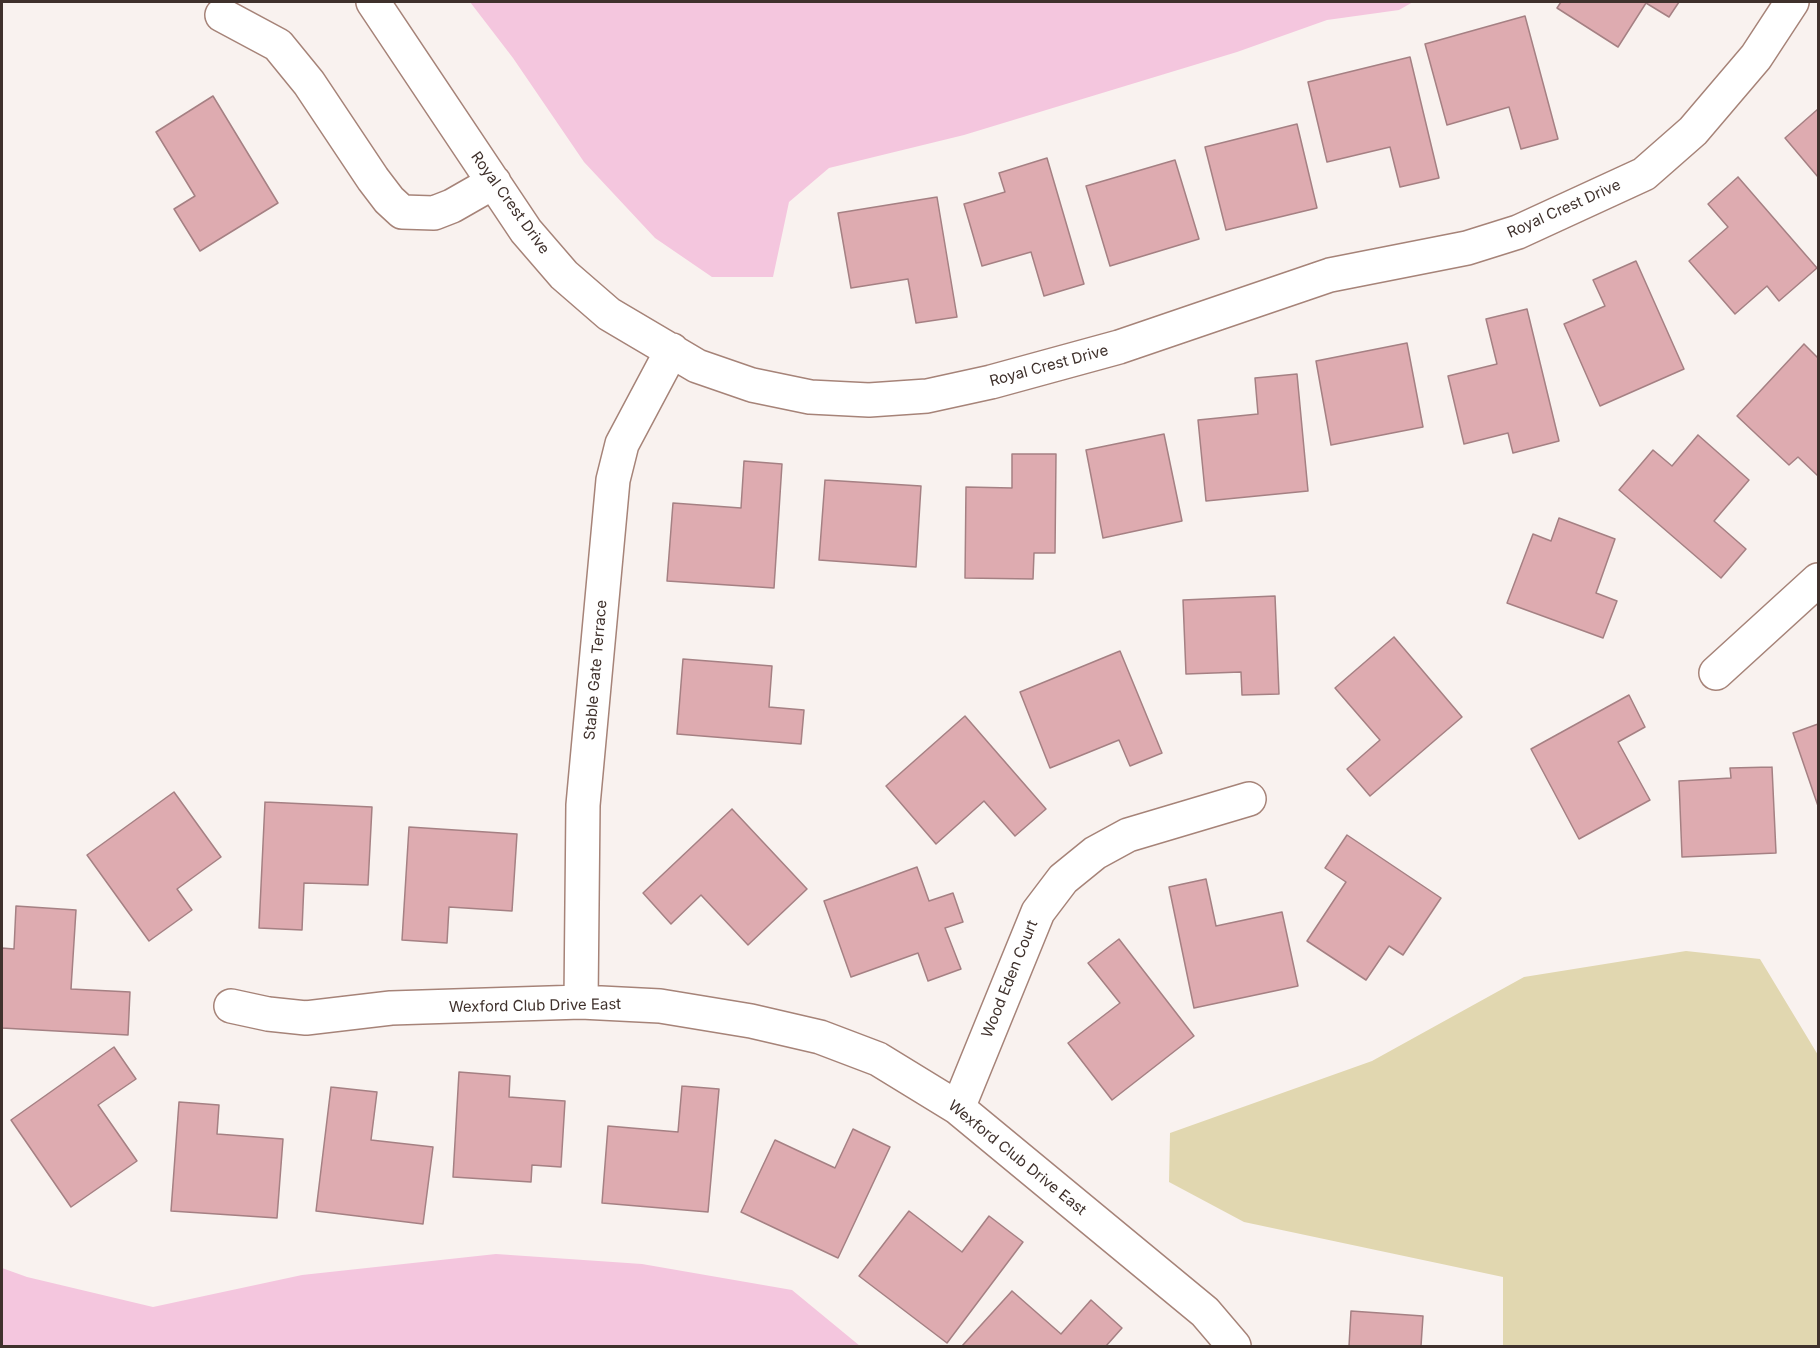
<!DOCTYPE html>
<html>
<head>
<meta charset="utf-8">
<style>
	body { margin:0 }
	#map { position:relative; width:1820px; height:1348px; overflow:hidden; background:#f9f2ef; font-family:Inter,sans-serif }
	canvas { display:block }
	.frame { position:absolute; inset:0; border:3px solid #3f312c; pointer-events:none }
</style>
</head>
<body>
<div id="map">
<canvas width="1820" height="1348"></canvas>
<div class="frame"></div>
</div>
<script>
const c = document.querySelector('canvas').getContext('2d');
c.lineJoin = 'round';
function fillPath(path, color) { c.fillStyle = color; c.fill(path, 'evenodd'); }
const poly = rows => new Path2D(rows.map(r => 'M' + r).join(''));
function strokePath(path, color, width, dash) { c.strokeStyle = color; c.lineWidth = width; c.lineCap = dash ? 'butt' : 'round'; c.setLineDash(dash || []); c.stroke(path); }
function drawText(font, color, halo, rows, align = 'center') {
  c.font = font + ' Inter,sans-serif'; c.lineWidth = 4.5; c.setLineDash([]); c.textBaseline = 'middle'; c.strokeStyle = halo; c.fillStyle = color; for (const [text, x, y, turn = 0] of rows) {
    c.save(); c.translate(x, y); c.rotate((+turn || 0) * Math.PI / 180); c.textAlign = isNaN(turn) ? turn : align; if (halo) c.strokeText(text, 0, 0); c.fillText(text, 0, 0); c.restore();
  }
}
const green = poly([
	[1686,951,1760,959,1818,1055,1818,1346,1503,1346,1503,1277,1244,1222,1169,1182,1170,1133,1372,1061,1524,977]
]);
const water = poly([
	[470,2,1413,2,1399,10,1327,20,1237,52,964,135,829,168,789,202,773,277,712,277,655,238,584,162,513,58],
	[496,1254,642,1264,792,1290,860,1346,2,1346,2,1268,27,1277,153,1307,302,1275]
]);
const building = poly([
	[1561,2,1679,2,1669,17,1646,3,1618,47,1557,8,1561,2],
	[1525,16,1558,139,1521,149,1509,107,1447,125,1425,44,1525,16],
	[1410,57,1439,178,1400,187,1390,147,1327,162,1308,82,1410,57],
	[213,96,278,203,200,251,174,209,195,196,156,132,213,96],
	[1818,109,1818,177,1785,138,1818,109],
	[1297,124,1317,208,1226,230,1205,147,1297,124],
	[1047,158,1084,284,1044,296,1031,252,982,266,964,204,1005,192,999,173,1047,158],
	[1175,160,1199,239,1110,266,1086,186,1175,160],
	[1738,177,1817,268,1779,301,1767,286,1735,314,1689,261,1728,227,1708,204,1738,177],
	[937,197,957,317,916,323,908,279,851,288,838,213,937,197],
	[1636,261,1684,369,1600,406,1564,324,1605,306,1593,280,1636,261],
	[1527,309,1559,441,1513,453,1508,433,1464,444,1448,376,1497,364,1486,319,1527,309],
	[1407,343,1423,427,1331,445,1316,361,1407,343],
	[1804,344,1818,358,1818,476,1798,457,1789,465,1737,416,1804,344],
	[1297,374,1308,491,1206,501,1198,420,1258,414,1255,378,1297,374],
	[1164,434,1182,521,1103,538,1086,450,1164,434],
	[1698,435,1749,480,1714,521,1746,549,1721,578,1619,490,1653,450,1672,466,1698,435],
	[1012,454,1056,454,1055,553,1034,553,1033,579,965,578,966,487,1012,488,1012,454],
	[744,461,782,464,774,588,667,581,673,503,741,508,744,461],
	[825,480,921,486,916,567,819,560,825,480],
	[1559,518,1615,539,1596,593,1617,601,1603,638,1507,603,1533,534,1551,541,1559,518],
	[1275,596,1279,694,1242,695,1241,672,1186,674,1183,600,1275,596],
	[1394,637,1462,717,1370,796,1347,769,1380,740,1335,688,1394,637],
	[1120,651,1162,753,1130,766,1119,740,1050,768,1020,692,1120,651],
	[683,659,772,666,769,707,804,710,801,744,677,734,683,659],
	[1629,695,1645,727,1618,742,1650,800,1579,839,1531,749,1629,695],
	[965,716,1046,809,1015,836,984,801,936,844,886,786,965,716],
	[1818,724,1818,806,1793,733,1818,724],
	[1772,767,1776,853,1682,857,1679,781,1731,778,1730,768,1772,767],
	[174,792,221,857,177,889,192,910,149,941,87,855,174,792],
	[265,802,372,807,368,885,304,883,302,930,259,928,265,802],
	[732,809,807,889,748,945,701,895,671,924,643,893,732,809],
	[409,827,517,834,512,911,449,907,447,943,402,940,409,827],
	[1347,835,1441,898,1403,955,1389,946,1366,980,1307,941,1346,882,1325,868,1347,835],
	[917,867,929,901,953,893,963,922,945,928,961,969,928,981,918,953,851,977,824,901,917,867],
	[1206,879,1216,926,1282,912,1298,986,1194,1008,1169,887,1206,879],
	[16,906,76,910,71,989,130,992,128,1035,2,1028,2,948,14,949,16,906],
	[1119,939,1194,1036,1112,1100,1068,1043,1120,1003,1088,963,1119,939],
	[114,1047,136,1079,98,1105,137,1161,71,1207,11,1120,114,1047],
	[459,1072,510,1076,509,1097,565,1101,561,1167,532,1165,531,1182,453,1177,459,1072],
	[682,1086,719,1089,708,1212,602,1203,608,1126,678,1132,682,1086],
	[331,1087,377,1092,371,1140,433,1147,423,1224,316,1211,331,1087],
	[179,1102,219,1105,217,1134,283,1139,277,1218,171,1211,179,1102],
	[853,1129,890,1147,838,1258,741,1212,775,1140,835,1168,853,1129],
	[909,1211,962,1252,989,1216,1023,1242,947,1343,859,1276,909,1211],
	[1012,1291,1061,1334,1091,1300,1122,1328,1106,1346,962,1346,1012,1291],
	[1351,1311,1423,1316,1421,1346,1349,1346,1351,1311]
]);
const minor = poly([
	[373,2,526,231,564,275,609,314,697,366,752,385,810,397,869,400,927,396,991,382,1119,347,1330,275,1467,248,1518,232,1644,174,1693,131,1756,57,1792,2],
	[222,15,278,45,309,83,373,179,389,200,402,212,434,213,452,206,494,182],
	[1716,673,1818,580],
	[581,1002,583,805,613,480,622,444,672,350],
	[231,1006,268,1014,306,1018,391,1008,581,1002,660,1006,751,1021,820,1037,878,1059,958,1108,1205,1312,1234,1346],
	[958,1108,1038,912,1063,879,1095,853,1128,835,1249,799]
]);
const streetNames = [
	["Royal Crest Drive",510,203,54],
	["Royal Crest Drive",1564,209,-24],
	["Royal Crest Drive",1049,366,-15],
	["Stable Gate Terrace",596,670,-85],
	["Wood Eden Court",1010,979,-68],
	["Wexford Club Drive East",535,1006,-1],
	["Wexford Club Drive East",1017,1158,39]
];
fillPath(green, '#e1d7b0');
fillPath(water, '#f4c6de');
fillPath(building, '#deabb0');
strokePath(building, '#a58083', 1.5);
strokePath(minor, '#a68378', 36);
strokePath(minor, '#fff', 33);
drawText('15px', '#3f312c', '#fff', streetNames);
</script>
</body>
</html>
